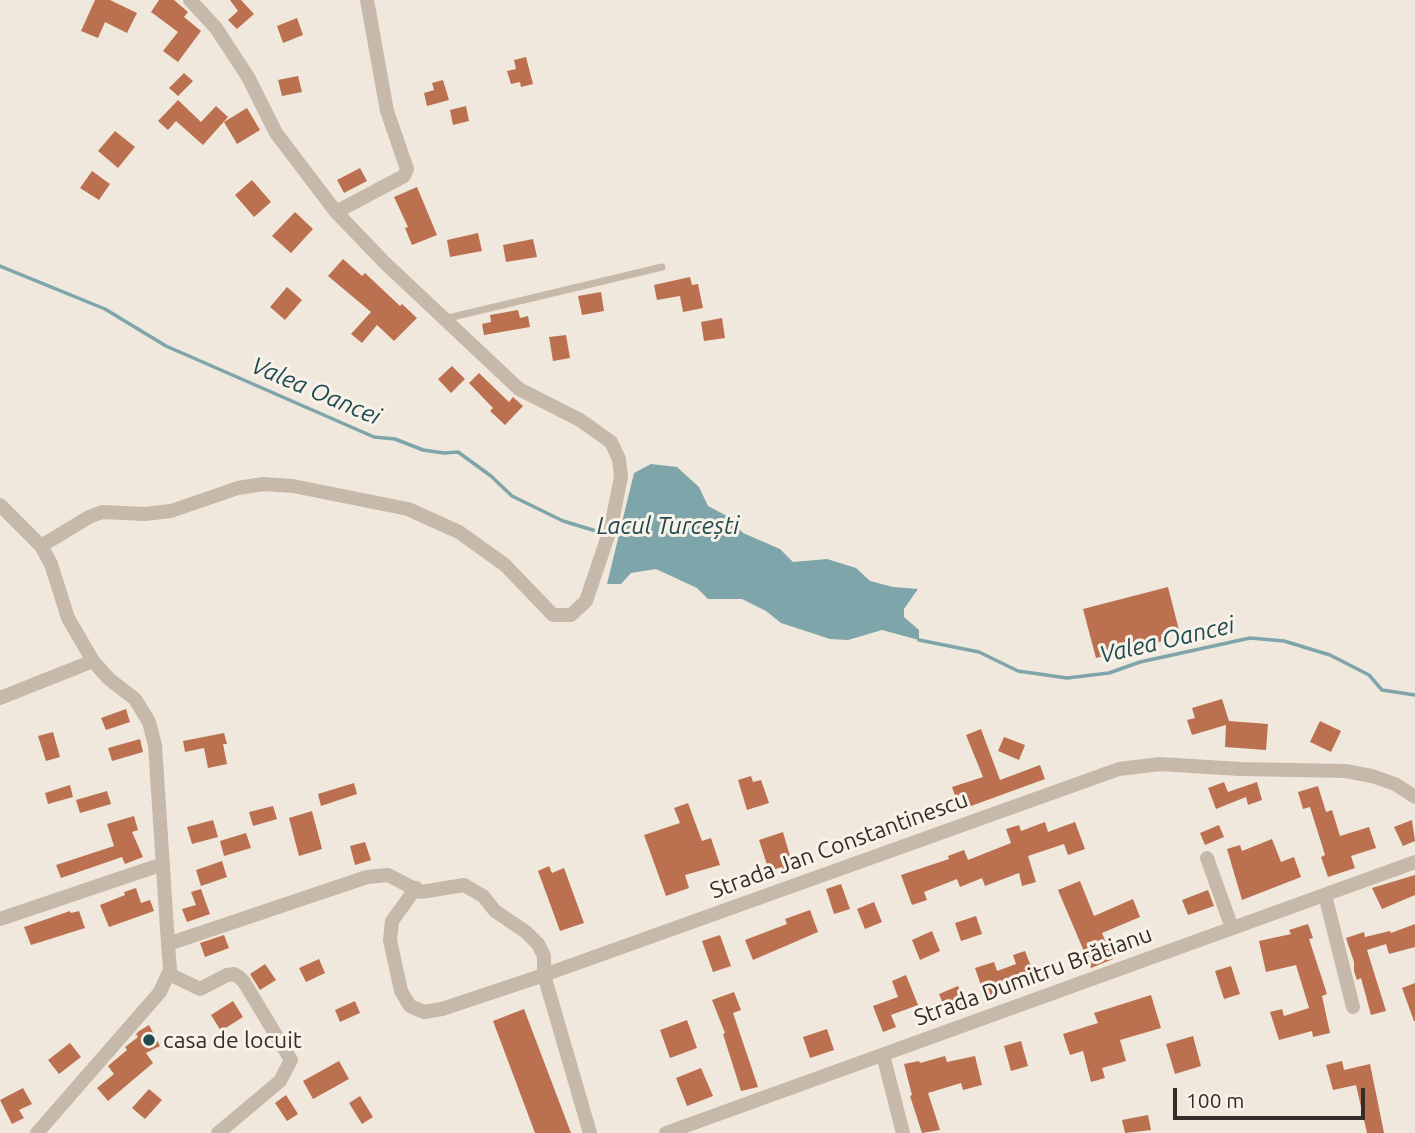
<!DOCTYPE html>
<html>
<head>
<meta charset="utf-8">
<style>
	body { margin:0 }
	#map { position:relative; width:1415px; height:1133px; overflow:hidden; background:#f0e8dc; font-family:Ubuntu,sans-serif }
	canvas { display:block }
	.scale { position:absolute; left:1173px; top:1088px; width:192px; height:32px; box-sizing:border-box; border:4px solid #342d28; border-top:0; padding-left:9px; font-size:21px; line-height:24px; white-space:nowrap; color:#342d28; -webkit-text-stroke:5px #f8f2e8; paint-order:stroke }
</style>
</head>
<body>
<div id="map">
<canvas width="1415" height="1133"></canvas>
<div class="scale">100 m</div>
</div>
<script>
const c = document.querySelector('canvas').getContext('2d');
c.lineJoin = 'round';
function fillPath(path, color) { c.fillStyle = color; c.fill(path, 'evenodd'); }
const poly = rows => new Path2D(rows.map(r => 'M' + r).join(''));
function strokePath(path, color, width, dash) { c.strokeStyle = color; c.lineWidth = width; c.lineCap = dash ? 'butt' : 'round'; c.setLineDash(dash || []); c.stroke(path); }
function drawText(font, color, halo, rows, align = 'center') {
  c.font = font + ' Ubuntu,sans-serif'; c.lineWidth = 6; c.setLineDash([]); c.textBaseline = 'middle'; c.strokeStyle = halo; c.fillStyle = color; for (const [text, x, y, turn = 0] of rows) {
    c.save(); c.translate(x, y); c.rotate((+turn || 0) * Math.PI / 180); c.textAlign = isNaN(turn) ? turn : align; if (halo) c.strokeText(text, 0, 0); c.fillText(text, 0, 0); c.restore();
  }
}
const water = poly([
	[651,464,677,467,699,487,708,506,727,516,743,533,780,549,793,562,827,559,856,568,870,581,893,587,918,589,904,609,904,617,919,630,919,640,882,630,848,640,830,639,781,623,766,611,742,599,708,599,697,588,656,569,631,573,621,584,607,584,634,473]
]);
const stream = poly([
	[0,266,105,309,166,346,374,437,395,439,423,450,444,453,458,452,491,476,512,496,563,521,606,534],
	[919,640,979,652,1018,671,1067,678,1109,673,1140,662,1250,638,1284,641,1330,655,1369,675,1382,690,1415,695]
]);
const building = poly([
	[95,0,110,0,137,13,127,33,105,22,98,38,81,31],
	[159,0,174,0,188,12,184,17,201,31,178,62,163,51,178,32,151,12],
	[230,0,241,0,254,14,237,29,228,20,238,11],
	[297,18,303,35,283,43,277,26],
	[526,57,533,84,521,87,520,82,511,84,507,71,516,69,514,60],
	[184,73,193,81,178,96,169,88],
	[298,76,302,92,282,96,278,80],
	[443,80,449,100,427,106,424,93,434,90,432,83],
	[178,100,201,122,216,106,228,117,203,145,176,121,168,130,158,121],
	[466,106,469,121,453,125,450,110],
	[247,108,260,130,237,144,224,122],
	[115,131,135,147,118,168,98,151],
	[360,168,367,181,344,193,337,180],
	[92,171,110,184,99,200,80,188],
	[252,180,271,202,254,217,235,195],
	[417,187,437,235,412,245,405,228,408,227,394,197],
	[295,212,313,229,291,253,272,236],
	[478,233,482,251,450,257,447,240],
	[533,239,537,257,506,262,503,245],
	[343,259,362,276,365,273,400,306,402,304,417,318,394,341,377,325,362,343,351,334,371,312,328,276],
	[690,277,692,285,698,284,703,308,683,312,680,296,657,300,654,285],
	[287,287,302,300,285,320,270,307],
	[601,292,604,311,582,315,578,296],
	[518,310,520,318,528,316,530,327,484,335,482,324,491,322,490,315],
	[722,318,725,338,704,341,701,322],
	[566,335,570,358,553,361,549,337],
	[452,366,465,379,451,393,438,379],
	[479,373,509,402,513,397,523,406,505,425,490,411,493,408,469,383],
	[1168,587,1179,630,1161,635,1163,641,1096,658,1083,609],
	[1222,699,1229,721,1268,724,1266,750,1225,747,1226,725,1192,735,1187,720,1195,718,1192,708],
	[126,709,130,722,106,730,101,718],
	[1320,721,1341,731,1331,752,1310,742],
	[981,729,1000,780,1040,765,1045,779,960,810,952,787,983,777,966,735],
	[53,732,60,757,46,761,38,736],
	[224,733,227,744,223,744,227,764,208,768,204,748,185,752,183,741],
	[1004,737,1025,745,1019,760,998,751],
	[140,739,143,752,112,761,108,748],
	[751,776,753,782,761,780,769,803,747,810,738,780],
	[1224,782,1228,792,1257,782,1262,800,1248,805,1246,797,1216,809,1208,788],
	[354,783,357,794,321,806,318,794],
	[70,785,73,797,48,804,45,793],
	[1318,786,1326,812,1332,810,1340,836,1369,827,1376,848,1351,856,1355,868,1328,877,1321,857,1325,855,1310,807,1303,809,1298,792],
	[107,791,111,804,80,813,76,800],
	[688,803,702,841,711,838,720,865,685,875,689,888,666,896,644,835,680,823,674,808],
	[273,806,277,819,253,826,249,812],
	[312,811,322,849,299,856,289,818],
	[134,816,138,830,132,832,143,857,125,864,122,857,61,878,56,865,114,846,107,824],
	[213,820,218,837,192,844,187,827],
	[1412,820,1415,841,1403,846,1394,827],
	[1045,822,1048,832,1075,822,1085,849,1068,855,1064,844,1028,856,1036,882,1022,886,1019,873,985,886,982,878,960,887,957,879,924,892,927,900,912,905,901,875,949,859,948,856,964,850,968,860,1011,843,1006,829,1019,825,1021,831],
	[1219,825,1224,837,1205,845,1200,833],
	[783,832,794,870,784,873,782,867,769,871,759,840],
	[246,833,251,848,224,856,220,841],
	[1272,839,1281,862,1294,857,1301,877,1242,900,1227,849,1240,845,1242,851],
	[365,842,371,860,355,865,350,846],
	[222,861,227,877,201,886,196,870],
	[549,866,552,873,564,868,584,923,560,931,538,871],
	[1415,875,1415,895,1382,909,1372,888],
	[1080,881,1094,916,1133,899,1140,917,1102,933,1113,959,1091,968,1058,890],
	[841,884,850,909,834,914,826,889],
	[136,888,141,903,150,900,154,911,109,927,100,905,125,895,124,892],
	[201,889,210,914,187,922,182,909,196,905,191,892],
	[1208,890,1214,906,1188,915,1182,900],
	[874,902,882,922,865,929,857,909],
	[810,910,818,932,753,960,745,940,787,924,785,919],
	[70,911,71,913,79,911,85,928,31,945,24,927],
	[976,916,982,934,961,941,955,923],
	[1308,924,1313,938,1309,939,1327,994,1322,996,1330,1033,1313,1037,1312,1031,1279,1040,1270,1012,1282,1009,1284,1016,1309,1008,1296,965,1266,972,1259,941,1291,934,1289,930],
	[1415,924,1415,947,1389,954,1386,944,1367,950,1386,1011,1371,1015,1361,978,1357,980,1354,971,1354,962,1346,938,1364,932,1365,937,1390,931,1391,933],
	[932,931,940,951,920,960,912,940],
	[224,935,229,948,205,957,200,943],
	[720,935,731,966,713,972,702,941],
	[1025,951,1037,982,986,1000,975,968,994,962,997,971,1016,964,1013,955],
	[319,959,325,973,306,982,299,968],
	[265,964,276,980,260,990,250,974],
	[1231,966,1240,994,1224,999,1215,971],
	[906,975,918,1005,891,1015,896,1027,883,1032,873,1006,898,997,892,981],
	[1415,983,1415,1021,1414,1021,1402,988],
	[958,986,966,1005,947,1013,939,994],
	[734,992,741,1010,733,1013,758,1087,741,1091,723,1034,725,1033,712,1000],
	[1151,995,1161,1028,1120,1040,1126,1061,1102,1068,1105,1078,1091,1082,1083,1051,1070,1055,1063,1034,1098,1023,1094,1013],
	[233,1001,243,1017,221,1031,211,1015],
	[355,1001,360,1013,340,1022,335,1010],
	[524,1009,571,1133,535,1133,493,1021],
	[687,1020,697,1048,670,1058,660,1030],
	[149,1025,160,1046,146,1053,153,1063,108,1101,97,1088,114,1074,108,1066,127,1050,125,1047,138,1037,136,1034,139,1031],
	[827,1029,834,1050,810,1058,803,1037],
	[1193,1036,1201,1066,1175,1074,1166,1044],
	[1021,1041,1028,1066,1011,1071,1004,1046],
	[70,1043,81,1057,59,1074,48,1060],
	[945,1056,947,1062,975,1056,982,1085,963,1090,961,1083,928,1093,940,1130,922,1133,910,1096,912,1095,904,1064,919,1061,920,1063],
	[339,1061,349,1079,313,1099,303,1081],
	[1342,1061,1344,1070,1370,1064,1384,1133,1367,1133,1356,1085,1333,1090,1326,1065],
	[701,1068,713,1096,687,1106,676,1078],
	[23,1088,32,1104,19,1110,24,1118,12,1124,0,1100],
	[149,1089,162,1100,145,1119,132,1108],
	[286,1095,298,1114,287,1121,275,1103],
	[360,1096,373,1117,362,1124,349,1103],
	[1148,1115,1151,1130,1125,1133,1122,1120]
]);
const lane = poly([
	[444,319,662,267]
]);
const street = poly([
	[336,212,404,176,407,169,387,111,367,0],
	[0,505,41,546,51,564,68,618,93,661,109,679,135,699,149,722,155,745,168,944,170,970,160,992,37,1133],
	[41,546,89,517,102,512,145,514,171,511,238,488,263,484,293,486,408,509,459,532,505,565,553,615,571,615,586,601,611,527,621,477,619,459,611,442,580,420,519,389,385,263,336,212,276,133,248,77,216,28,190,0],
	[0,698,93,661],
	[1207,858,1232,928],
	[416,888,392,921,390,940,401,991,410,1006,424,1012,442,1009,544,975,1119,769,1160,764,1240,769,1345,771,1372,776,1395,784,1415,797],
	[1325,895,1353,1007],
	[0,919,163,864],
	[168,944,367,877,388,875,421,892,464,885,483,896,495,911,526,932,538,944,544,956,544,975,590,1133],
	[169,974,200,989,227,975,234,974,239,977,244,982,291,1060,280,1081,218,1133],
	[883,1055,903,1133],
	[666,1133,1415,862]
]);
const markers = [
	[149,1040,7,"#214b52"]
];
const streetNames = [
	["Strada Jan Constantinescu",839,845,-20],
	["Strada Dumitru Brătianu",1033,976,-20]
];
const poiNames = [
	["casa de locuit",163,1040]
];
const waterNames = [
	["Valea Oancei",316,391,23],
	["Lacul Turcești",668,526],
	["Valea Oancei",1167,640,-13]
];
fillPath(water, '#7ea5aa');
strokePath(stream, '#7ea5aa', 3.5);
fillPath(building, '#bb714f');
strokePath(lane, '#c7b9a9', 7);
strokePath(street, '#c7b9a9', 14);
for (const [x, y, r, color] of markers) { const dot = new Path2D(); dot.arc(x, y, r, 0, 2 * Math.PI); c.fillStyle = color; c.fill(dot); strokePath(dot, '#f8f2e8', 2.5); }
drawText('23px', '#342d28', '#f8f2e8', streetNames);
drawText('23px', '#342d28', '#f8f2e8', poiNames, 'left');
drawText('italic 24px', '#214b52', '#f8f2e8', waterNames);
</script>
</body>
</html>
